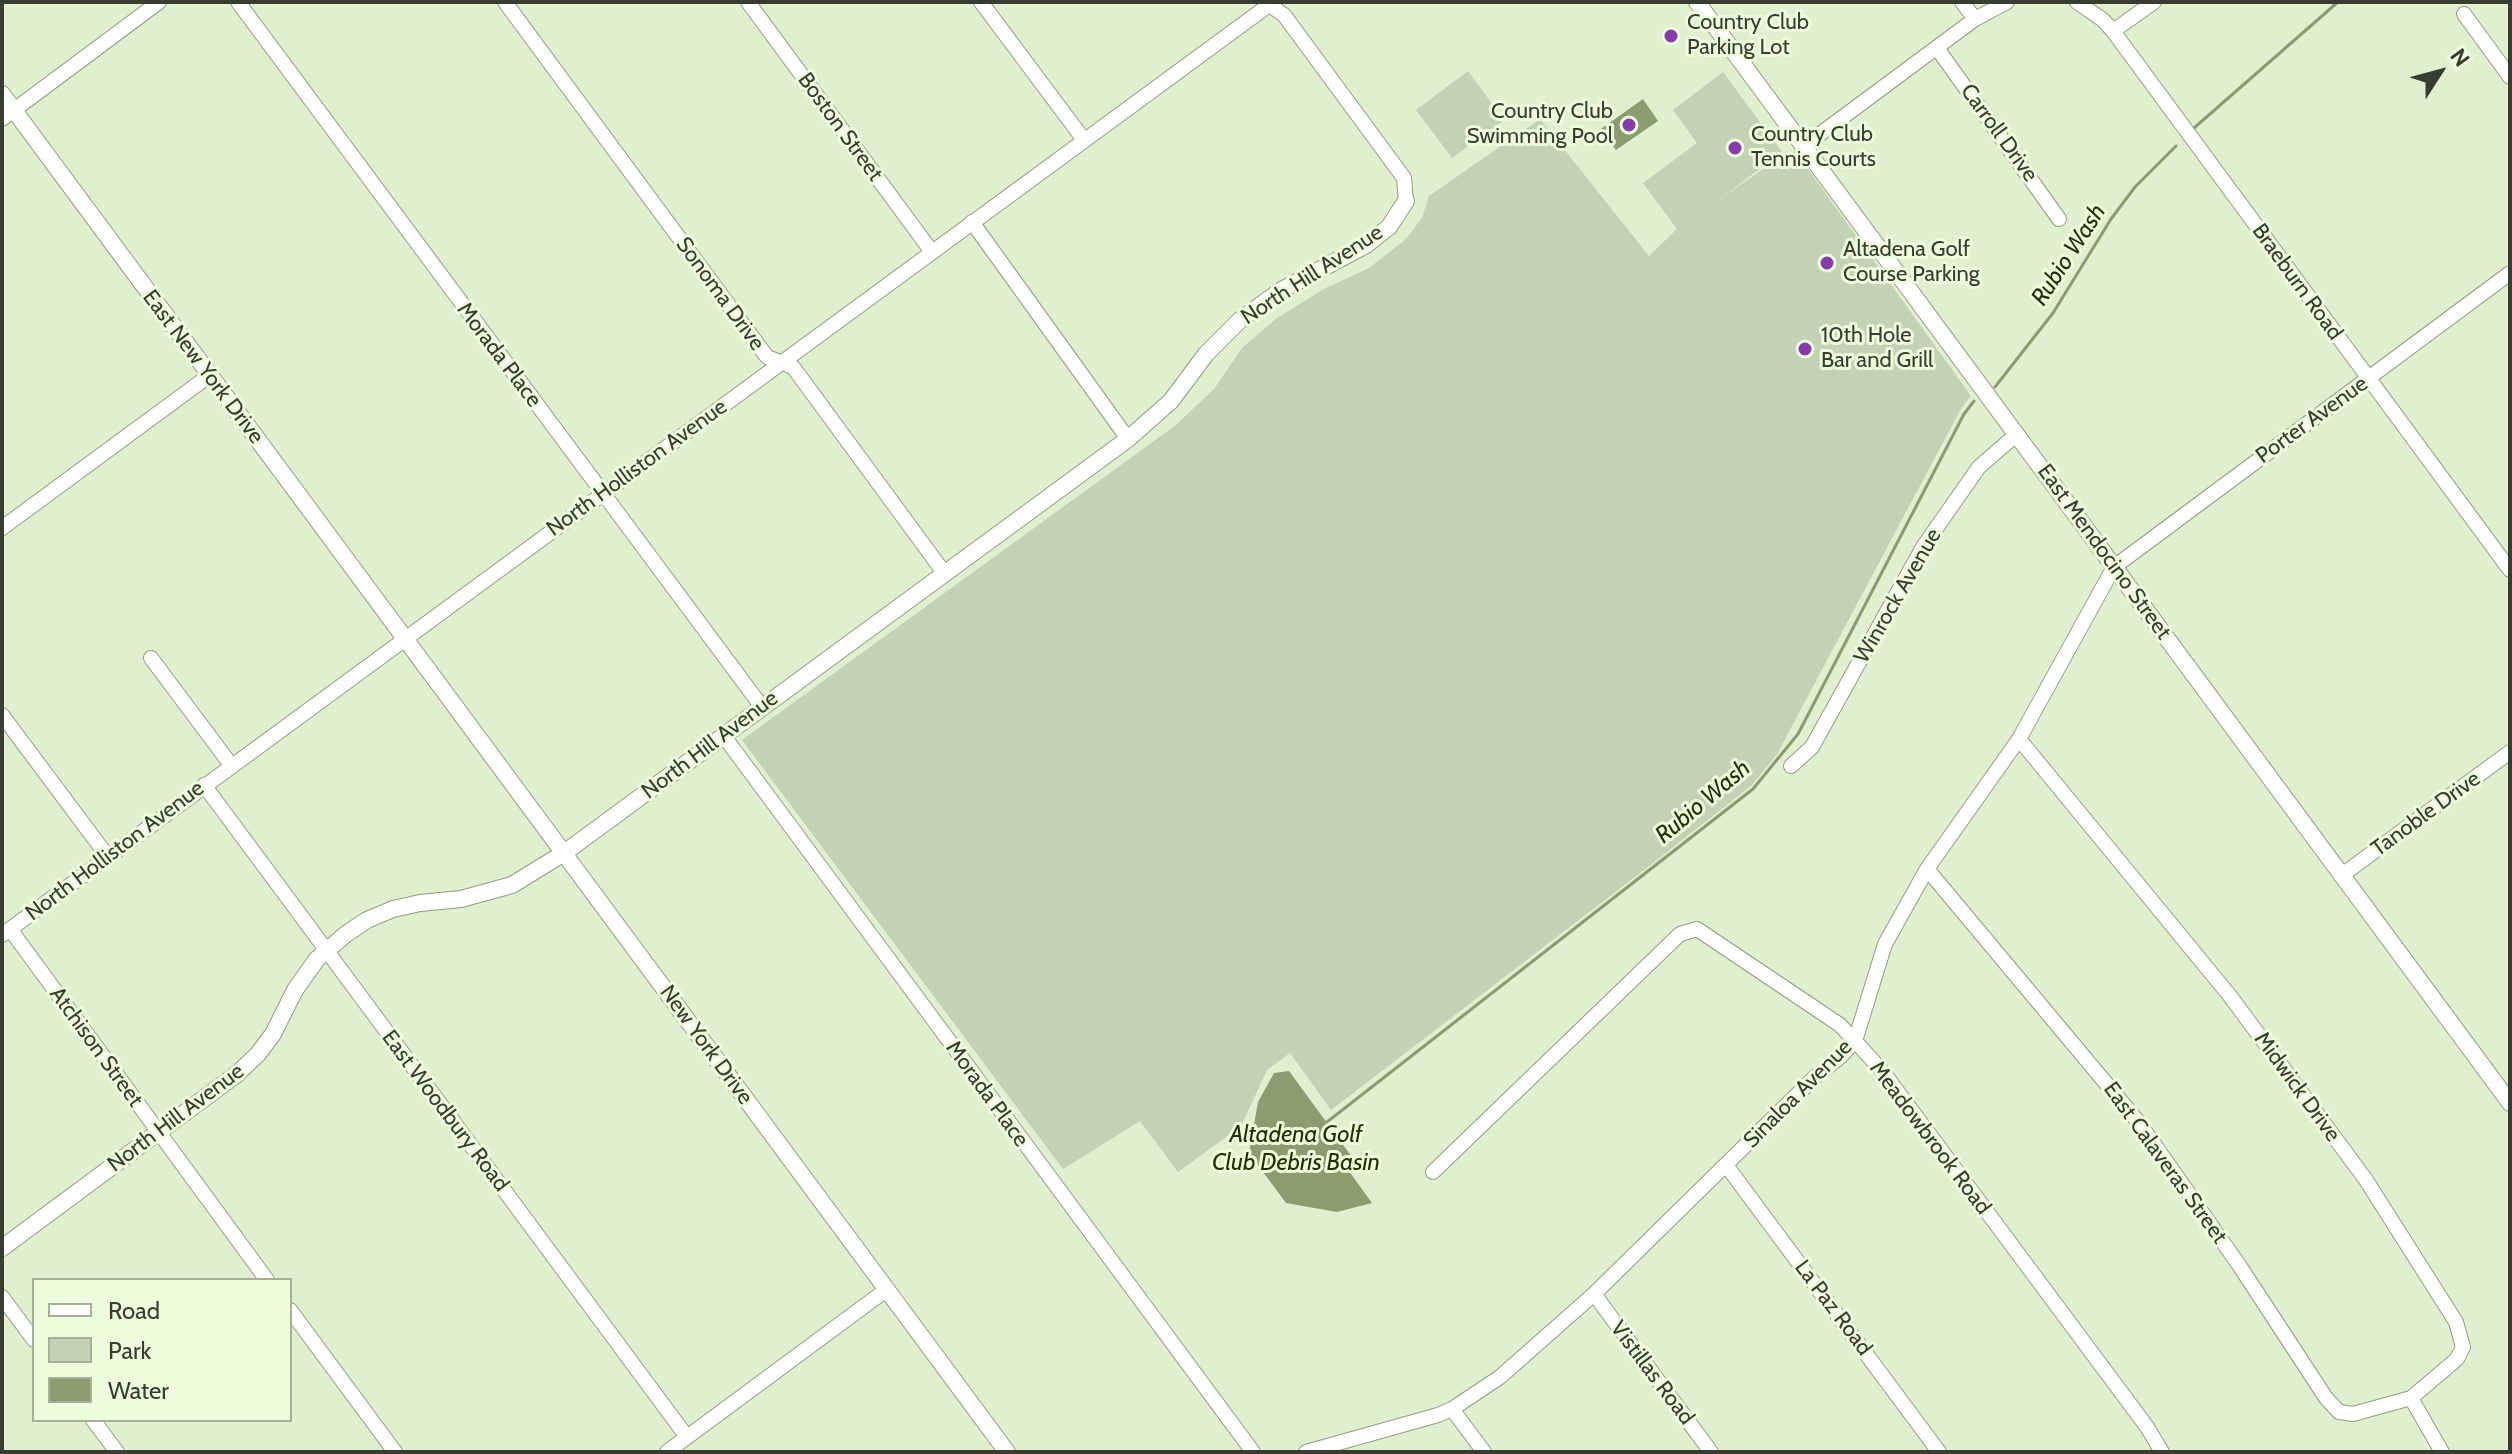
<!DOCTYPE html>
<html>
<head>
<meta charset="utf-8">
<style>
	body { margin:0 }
	#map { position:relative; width:2512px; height:1454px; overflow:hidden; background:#e0efce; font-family:Cabin,sans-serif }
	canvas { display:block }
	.frame { position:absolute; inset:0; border:4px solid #373d30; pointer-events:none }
	.legend { position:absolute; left:32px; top:1278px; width:260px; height:144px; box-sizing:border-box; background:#edfcdb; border:2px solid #a4b097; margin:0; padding:10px 14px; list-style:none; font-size:24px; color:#373d30 }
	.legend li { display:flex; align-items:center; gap:16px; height:40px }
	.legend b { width:40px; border:2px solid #a4b097 }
	.north { position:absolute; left:2400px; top:32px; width:80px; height:80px; -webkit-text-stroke:6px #edfcdb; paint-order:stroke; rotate:54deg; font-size:22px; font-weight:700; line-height:32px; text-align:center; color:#373d30 }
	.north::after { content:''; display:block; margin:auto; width:28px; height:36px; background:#373d30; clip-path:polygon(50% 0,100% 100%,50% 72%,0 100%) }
</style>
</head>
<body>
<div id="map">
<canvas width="2512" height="1454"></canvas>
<div class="frame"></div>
<ul class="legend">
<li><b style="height:10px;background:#fff"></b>Road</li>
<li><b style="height:22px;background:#c3d1b4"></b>Park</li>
<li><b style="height:22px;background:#899d70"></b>Water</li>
</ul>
<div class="north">N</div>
</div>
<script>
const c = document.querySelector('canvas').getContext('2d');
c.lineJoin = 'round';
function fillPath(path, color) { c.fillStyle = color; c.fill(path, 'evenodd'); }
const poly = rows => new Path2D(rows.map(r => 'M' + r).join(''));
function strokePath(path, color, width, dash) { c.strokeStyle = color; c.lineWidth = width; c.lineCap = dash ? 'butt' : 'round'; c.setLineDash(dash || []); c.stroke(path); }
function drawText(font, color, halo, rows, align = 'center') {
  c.font = font + ' Cabin,sans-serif'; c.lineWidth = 6; c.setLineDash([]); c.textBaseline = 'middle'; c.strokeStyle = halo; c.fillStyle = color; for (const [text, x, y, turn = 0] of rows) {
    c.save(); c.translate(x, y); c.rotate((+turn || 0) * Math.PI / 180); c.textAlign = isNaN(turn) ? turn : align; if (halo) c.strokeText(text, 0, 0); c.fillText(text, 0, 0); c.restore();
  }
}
const green = poly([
	[1468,71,1504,120,1452,158,1416,110],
	[1723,72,1782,152,1717,201,1779,158,1795,151,1971,396,1962,407,1777,754,1752,785,1648,867,1331,1110,1290,1053,1267,1070,1241,1126,1178,1172,1140,1121,1063,1169,742,740,1176,425,1214,389,1242,348,1277,318,1324,289,1369,268,1405,240,1422,218,1429,196,1540,119,1649,256,1677,229,1643,183,1697,143,1673,110]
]);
const water = poly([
	[1643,99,1658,121,1616,150,1601,129],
	[1289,1071,1352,1157,1346,1167,1372,1203,1337,1212,1286,1203,1249,1153,1258,1102,1274,1073]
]);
const stream = poly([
	[2194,128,2338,2],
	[1995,387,2053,313,2111,219,2135,187,2176,146],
	[1327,1122,1753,789,1798,734,1964,414,1974,401]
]);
const minor = poly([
	[238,2,762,707],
	[505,2,767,357,793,367,945,574],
	[748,2,932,252],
	[981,2,1084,140],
	[1265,2,1284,15,1404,178,1406,201],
	[1962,2,1975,19],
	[2077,2,2103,20,2113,31,2510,570],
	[2464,14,2510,77],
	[2113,31,2154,2],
	[1937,48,2059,219],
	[2,119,159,2],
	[1804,146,1975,19,2007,2],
	[972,222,1128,439],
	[2,528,210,375],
	[151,658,231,765],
	[2,715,108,857],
	[723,735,1253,1452],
	[1791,766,1812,747,1923,547,1979,467,2017,434],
	[204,785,687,1437],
	[1927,869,2140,1124,2239,1265,2326,1398,2339,1412,2353,1414,2411,1398,2457,1359,2463,1347,2456,1322,2366,1180,2230,996,2019,739],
	[2342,875,2510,752],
	[10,929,267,1280],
	[2,935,1273,2],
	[1726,1165,1939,1452],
	[1433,1172,1680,934,1697,929,1840,1025,1855,1041,1883,1072,2147,1427,2162,1452],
	[1594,1294,1711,1452],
	[2,1297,34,1340],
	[290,1310,395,1452],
	[2411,1398,2442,1452],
	[1452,1409,1484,1452],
	[93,1420,117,1452],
	[667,1452,886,1290],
	[1306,1452,1438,1415,1452,1409,1500,1377,1594,1294,1814,1078,1841,1056,1855,1041,1885,944,1927,869,2019,739,2114,567,2510,273]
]);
const tertiary = poly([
	[1697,2,2510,1103],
	[2,94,1007,1452],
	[2,1248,237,1074,258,1054,273,1034,295,990,317,959,346,934,367,920,393,909,420,903,461,899,512,885,564,853,1128,439,1171,401,1206,354,1240,320,1280,291,1366,245,1389,227,1406,201]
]);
const markers = [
	[1671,36,8,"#883bac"],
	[1629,125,8,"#883bac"],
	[1735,148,8,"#883bac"],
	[1827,263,8,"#883bac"],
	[1805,349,8,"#883bac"]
];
const poiNames = [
	["Country Club",1687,23],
	["Parking Lot",1687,48],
	["Country Club",1613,112,"right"],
	["Swimming Pool",1613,137,"right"],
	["Country Club",1751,135],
	["Tennis Courts",1751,160],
	["Altadena Golf",1843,250],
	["Course Parking",1843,275],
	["10th Hole",1821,336],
	["Bar and Grill",1821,361]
];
const streetNames = [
	["Boston Street",840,127,54],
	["Carroll Drive",1999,133,54],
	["North Hill Avenue",1312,275,-33],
	["Braeburn Road",2297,282,54],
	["Sonoma Drive",720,294,54],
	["Morada Place",499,355,53],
	["East New York Drive",203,367,53],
	["Porter Avenue",2312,420,-36],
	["North Holliston Avenue",637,468,-36],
	["East Mendocino Street",2104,552,54],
	["Winrock Avenue",1898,596,-60],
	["North Hill Avenue",710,745,-37],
	["Tanoble Drive",2426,814,-36],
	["North Holliston Avenue",115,851,-37],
	["New York Drive",706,1045,54],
	["Atchison Street",96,1047,54],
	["Midwick Drive",2297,1087,54],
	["Morada Place",987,1094,54],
	["Sinaloa Avenue",1798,1094,-45],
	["East Woodbury Road",445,1111,53],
	["North Hill Avenue",176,1118,-37],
	["Meadowbrook Road",1930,1138,53],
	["East Calaveras Street",2165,1163,54],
	["La Paz Road",1833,1308,53],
	["Vistillas Road",1652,1373,53]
];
const waterNames = [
	["Rubio Wash",2069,255,-57],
	["Rubio Wash",1703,802,-40],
	["Altadena Golf",1296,1135],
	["Club Debris Basin",1296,1163]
];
fillPath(green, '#c3d1b4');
fillPath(water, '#899d70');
strokePath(stream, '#899d70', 3);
strokePath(minor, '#909e80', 16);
strokePath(tertiary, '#909e80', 18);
strokePath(minor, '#fff', 14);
strokePath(tertiary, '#fff', 16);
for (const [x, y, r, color] of markers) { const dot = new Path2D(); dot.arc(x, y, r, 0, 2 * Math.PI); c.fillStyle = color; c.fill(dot); strokePath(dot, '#edfcdb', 3); }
drawText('22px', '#373d30', '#edfcdb', poiNames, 'left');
drawText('22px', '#373d30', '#edfcdb', streetNames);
drawText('italic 24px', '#1f3100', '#edfcdb', waterNames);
</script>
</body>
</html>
